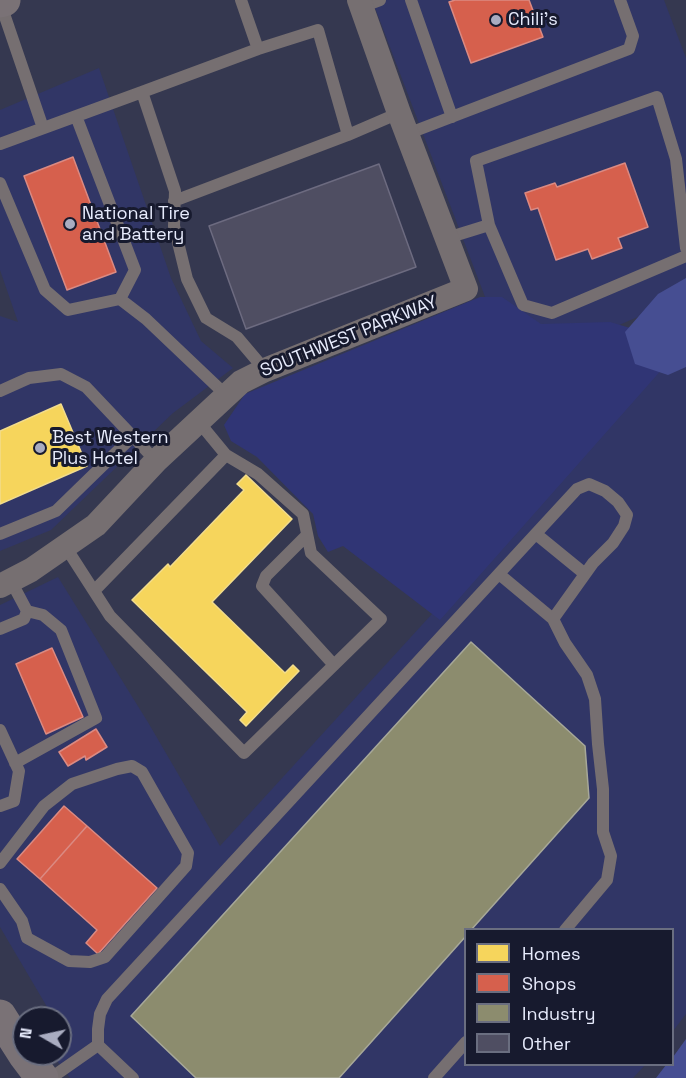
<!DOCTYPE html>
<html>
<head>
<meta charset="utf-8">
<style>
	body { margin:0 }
	#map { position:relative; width:686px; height:1078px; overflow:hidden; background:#353850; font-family:"Space Grotesk",sans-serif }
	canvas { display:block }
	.legend { position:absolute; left:464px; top:928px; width:210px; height:138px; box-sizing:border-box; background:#171a2e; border:2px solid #6a6e80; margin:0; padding:8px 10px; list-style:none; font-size:18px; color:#e7ebfc }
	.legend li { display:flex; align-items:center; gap:12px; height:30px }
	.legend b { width:30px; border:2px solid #6a6e80 }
	.north { position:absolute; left:12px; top:1006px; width:60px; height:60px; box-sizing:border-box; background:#171a2e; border:2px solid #6a6e80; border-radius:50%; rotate:279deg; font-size:16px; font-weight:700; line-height:24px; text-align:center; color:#e7ebfc }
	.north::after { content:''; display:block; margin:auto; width:21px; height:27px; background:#a9acc0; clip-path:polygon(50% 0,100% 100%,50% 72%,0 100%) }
</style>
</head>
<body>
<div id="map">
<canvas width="686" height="1078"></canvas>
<ul class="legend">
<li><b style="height:16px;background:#f6d55c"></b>Homes</li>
<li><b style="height:16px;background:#d6604d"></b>Shops</li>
<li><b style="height:16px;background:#8c8c6e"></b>Industry</li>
<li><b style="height:16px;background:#4f4e62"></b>Other</li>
</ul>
<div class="north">N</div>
</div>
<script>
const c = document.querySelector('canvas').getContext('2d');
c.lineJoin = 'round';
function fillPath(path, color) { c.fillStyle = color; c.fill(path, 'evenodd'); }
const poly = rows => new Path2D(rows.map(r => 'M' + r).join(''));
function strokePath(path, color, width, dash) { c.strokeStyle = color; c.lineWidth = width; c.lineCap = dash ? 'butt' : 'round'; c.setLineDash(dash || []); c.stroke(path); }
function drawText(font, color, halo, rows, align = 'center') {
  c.font = font + ' "Space Grotesk",sans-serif'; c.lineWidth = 6; c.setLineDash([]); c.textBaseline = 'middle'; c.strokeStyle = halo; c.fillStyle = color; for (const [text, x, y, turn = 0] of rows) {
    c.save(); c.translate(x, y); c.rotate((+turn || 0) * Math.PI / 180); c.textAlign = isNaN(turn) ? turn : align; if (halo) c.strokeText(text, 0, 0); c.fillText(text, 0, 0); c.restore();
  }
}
const built = poly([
	[372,0,664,0,686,58,686,296,580,342,495,323],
	[99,68,171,278,201,341,233,368,173,413,51,530,0,551,0,316,18,322,0,270,0,110],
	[686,356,686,1014,673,1031,672,930,466,930,466,1064,645,1065,633,1078,70,1078,52,1054,60,1054,60,1018,52,1018,53,1017,0,927,0,605,58,577,149,724,220,846,664,360]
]);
const green = poly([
	[480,297,502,297,541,324,610,322,637,330,664,367,440,620,343,546,328,552,318,536,313,514,257,457,231,441,224,425,245,394]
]);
const forest = poly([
	[686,278,686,367,668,375,635,364,625,332,658,294],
	[686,1039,686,1078,656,1078,666,1065,672,1064,673,1057]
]);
const homes = poly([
	[61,404,87,466,0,504,0,431,61,404],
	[246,475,292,519,212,602,285,673,293,665,299,671,246,726,240,720,247,712,132,600,168,564,170,567,244,490,237,484,246,475]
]);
const shops = poly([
	[455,0,529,0,543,37,471,63,449,2,455,0],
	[73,157,116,272,67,290,24,176,73,157],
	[625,163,648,227,618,238,622,248,592,259,588,249,556,260,538,208,531,210,525,193,555,183,557,187,625,163],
	[52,648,83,717,46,734,16,664,52,648],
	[96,729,107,747,86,760,85,756,68,766,59,752,96,729],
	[64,806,87,826,40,879,17,859,64,806],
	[87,826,157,888,98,954,86,943,97,930,40,879,87,826]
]);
const industry = poly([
	[471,642,585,746,589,798,471,930,466,930,466,936,339,1078,196,1078,131,1016,471,642]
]);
const building = poly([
	[379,164,416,267,246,329,209,226,379,164]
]);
const lane = poly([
	[241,0,258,49,142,92,175,191,174,226,187,279,206,318,237,337,265,370],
	[411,0,452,117],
	[0,2,43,128],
	[361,7,380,0],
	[258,49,318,30,348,135,399,113],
	[76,116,135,270,120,299],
	[407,134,629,49,633,36,620,0],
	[0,144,142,92],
	[0,183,45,290,68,310,120,299,146,319,227,396],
	[174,201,348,135],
	[447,238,489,225],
	[686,248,676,159,657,97,476,161,489,225,523,305,552,313,686,256],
	[0,391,29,378,61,374,86,387,156,461],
	[0,534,56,511,132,437],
	[536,534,585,574],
	[307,535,266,576,262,586,334,665],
	[65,546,110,616,244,753,381,619,311,553,303,514,258,474,226,455,198,421],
	[499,574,553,619],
	[94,591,226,455],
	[0,629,24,619,27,611,11,581],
	[0,730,19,771,14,801,0,806],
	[15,763,96,718,61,630,43,615,27,611],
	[0,863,44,806,72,784,117,769,132,766,142,772,188,853,186,866,105,957,90,962,69,961,27,938,22,921,0,889],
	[98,1045,98,1029,100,1014,107,999,577,489,589,484,605,491,618,502,627,515,624,526,613,543,593,563,553,619,565,643,587,675,595,699,598,744,603,789,603,832,611,856,607,880,565,930],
	[51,1078,98,1045,133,1078],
	[434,1078,466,1042]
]);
const street = poly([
	[0,586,31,570,96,525,156,461,241,382,265,370,466,289,399,113,359,0]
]);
const secondary = poly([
	[0,1,4,0],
	[0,1016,24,1054],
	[24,1054,42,1078]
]);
const markers = [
	[496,20,6,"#a9acc0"],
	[70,224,6,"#a9acc0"],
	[40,448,6,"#a9acc0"]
];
const poiNames = [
	["Chili's",508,20],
	["National Tire",82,214],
	["and Battery",82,235],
	["Best Western",52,438],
	["Plus Hotel",52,459]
];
const streetNames = [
	["SOUTHWEST PARKWAY",349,337,-22]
];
fillPath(built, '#313666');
fillPath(green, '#303575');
fillPath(forest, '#464e92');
fillPath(homes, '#f6d55c');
strokePath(homes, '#f2dc8c', 1.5);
fillPath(shops, '#d6604d');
strokePath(shops, '#db8a82', 1.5);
fillPath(industry, '#8c8c6e');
strokePath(industry, '#a7a899', 1.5);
fillPath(building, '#4f4e62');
strokePath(building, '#6d6b80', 1.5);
strokePath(lane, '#766f71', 12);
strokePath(street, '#766f71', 24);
strokePath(secondary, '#7a7276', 33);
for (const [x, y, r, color] of markers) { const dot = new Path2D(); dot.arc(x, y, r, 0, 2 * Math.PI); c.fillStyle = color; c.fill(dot); strokePath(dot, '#171a2e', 2); }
drawText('18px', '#e7ebfc', '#171a2e', poiNames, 'left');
drawText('18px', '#e7ebfc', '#171a2e', streetNames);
</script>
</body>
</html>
